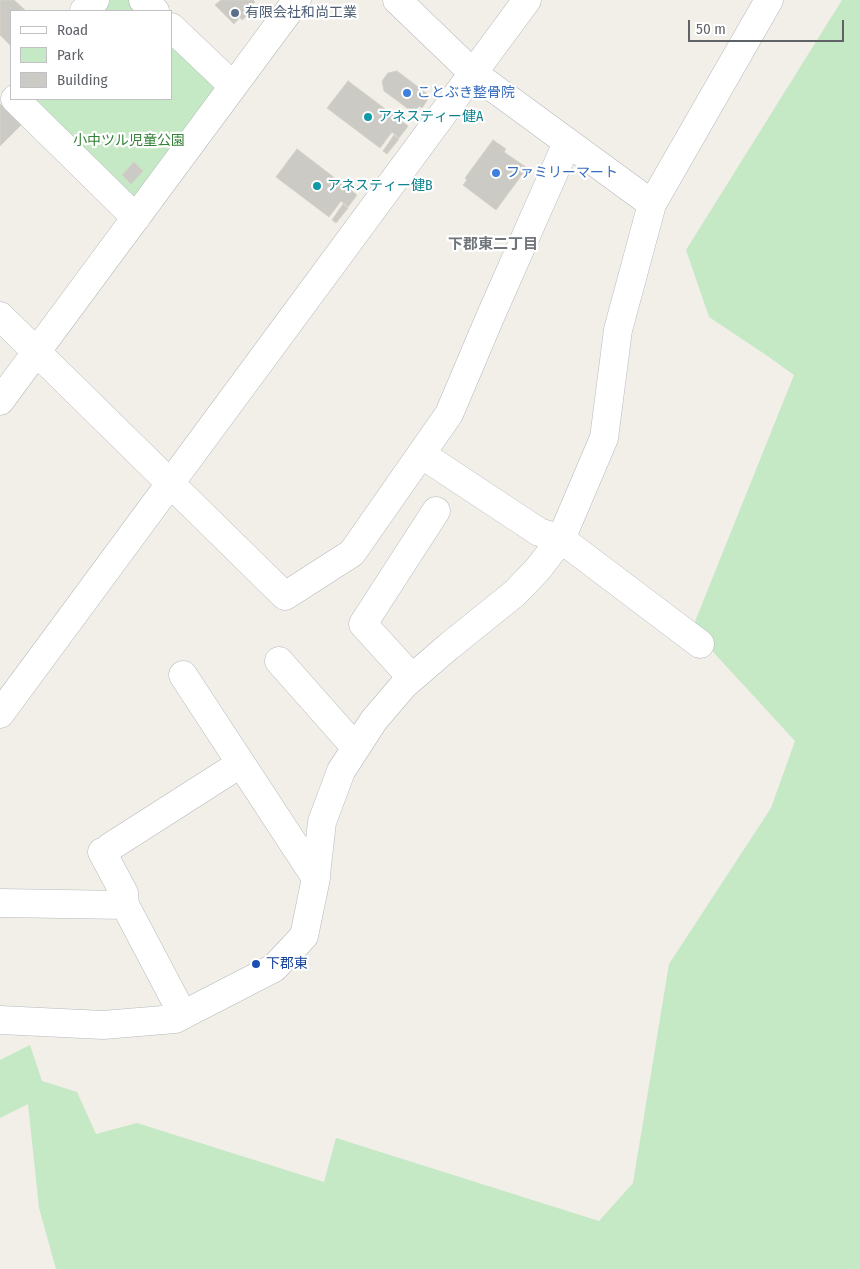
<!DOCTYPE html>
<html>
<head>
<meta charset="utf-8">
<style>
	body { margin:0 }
	#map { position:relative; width:860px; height:1269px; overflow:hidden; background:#f1efe8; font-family:"Fira Sans Condensed",sans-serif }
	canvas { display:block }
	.legend { position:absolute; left:10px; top:10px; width:162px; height:90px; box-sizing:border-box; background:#fff; border:1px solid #bfc1c3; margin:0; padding:6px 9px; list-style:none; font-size:15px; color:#5f6368 }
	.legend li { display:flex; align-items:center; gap:10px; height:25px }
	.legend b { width:25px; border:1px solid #bfc1c3 }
	.scale { position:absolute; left:688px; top:20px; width:156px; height:22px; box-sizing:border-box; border:2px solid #5f6368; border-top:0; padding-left:6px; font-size:15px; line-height:18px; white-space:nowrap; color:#5f6368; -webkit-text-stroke:4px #fff; paint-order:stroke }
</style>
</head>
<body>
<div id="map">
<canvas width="860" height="1269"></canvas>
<ul class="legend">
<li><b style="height:6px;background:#fff"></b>Road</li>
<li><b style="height:14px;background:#c5e8c5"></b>Park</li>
<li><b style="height:14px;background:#cccac5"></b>Building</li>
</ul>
<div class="scale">50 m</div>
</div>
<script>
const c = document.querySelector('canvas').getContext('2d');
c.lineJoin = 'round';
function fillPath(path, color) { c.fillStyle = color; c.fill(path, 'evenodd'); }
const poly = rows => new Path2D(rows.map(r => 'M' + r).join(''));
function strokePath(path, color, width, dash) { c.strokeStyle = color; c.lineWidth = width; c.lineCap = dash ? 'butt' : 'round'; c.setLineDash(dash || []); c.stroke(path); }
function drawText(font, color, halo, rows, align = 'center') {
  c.font = font + ' "Fira Sans Condensed","Noto Sans JP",sans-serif'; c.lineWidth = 4.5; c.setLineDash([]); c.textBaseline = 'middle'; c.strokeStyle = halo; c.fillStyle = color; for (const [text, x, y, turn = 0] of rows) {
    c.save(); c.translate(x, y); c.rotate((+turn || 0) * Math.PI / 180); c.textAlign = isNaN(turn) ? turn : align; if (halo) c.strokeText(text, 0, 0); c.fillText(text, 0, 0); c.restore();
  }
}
const green = poly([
	[100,0,131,0,143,11,89,11],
	[842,0,860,0,860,1269,56,1269,39,1208,28,1104,0,1118,0,1060,30,1045,42,1081,77,1092,96,1134,137,1123,324,1182,336,1138,599,1221,633,1183,669,964,771,808,795,741,692,629,794,375,766,355,709,317,686,250],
	[171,39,216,83,218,92,140,198,130,200,26,99,171,99]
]);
const building = poly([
	[0,0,14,0,26,11,11,11,11,46,0,35,0,0],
	[221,0,253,0,255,2,245,12,248,15,242,20,240,17,234,24,215,5,221,0],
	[397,71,430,96,422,108,419,106,414,113,384,91,382,81,388,73,397,71],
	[348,81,408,126,399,138,392,132,380,148,327,108,348,81],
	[0,104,21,125,0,146,0,104],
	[394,135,399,139,387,154,383,151,394,135],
	[493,140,506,149,504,152,527,168,496,210,463,185,467,180,465,178,493,140],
	[297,149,357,195,348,207,341,201,329,217,276,177,297,149],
	[134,162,143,171,131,184,122,175,134,162],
	[343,204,348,208,336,223,332,220,343,204]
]);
const minor = poly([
	[143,0,155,11],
	[397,0,473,73,652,204],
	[84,11,95,0],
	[171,27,233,86],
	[15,99,136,218],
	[0,316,285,596,352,553,449,414,491,315,567,143],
	[0,401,297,0],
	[421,454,539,532,561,539,700,644],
	[279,661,356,748],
	[183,675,316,878],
	[412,678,363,624,436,511],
	[0,714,527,0],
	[110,847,240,764],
	[102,852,124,893,125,905],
	[0,903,125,905,183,1015],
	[0,1020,103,1025,175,1019,274,968,304,936,315,883,322,822,341,771,374,720,404,685,448,647,515,593,538,569,561,539,604,438,618,330,652,204,769,0]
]);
const markers = [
	[235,13,5,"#5c6f8a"],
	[407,93,5,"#3f7fe0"],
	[368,117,5,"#0f9aa8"],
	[496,173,5,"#3f7fe0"],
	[317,186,5,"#0f9aa8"],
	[256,964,5,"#1a4fb4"]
];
const serviceNames = [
	["有限会社和尚工業",245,13]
];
const shopNames = [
	["ことぶき整骨院",417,93],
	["ファミリーマート",506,173]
];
const cultureNames = [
	["アネスティー健A",378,117],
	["アネスティー健B",327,186]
];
const parkNames = [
	["小中ツル児童公園",129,141]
];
const transitNames = [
	["下郡東",266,964]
];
const neighbourhoodNames = [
	["下郡東二丁目",493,245]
];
fillPath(green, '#c5e8c5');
fillPath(building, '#cccac5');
strokePath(building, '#d6d1c6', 1);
strokePath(minor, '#b5b8bc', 29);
strokePath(minor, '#fff', 28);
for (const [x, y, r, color] of markers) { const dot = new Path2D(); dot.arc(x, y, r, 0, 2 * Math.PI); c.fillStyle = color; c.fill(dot); strokePath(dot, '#fff', 2); }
drawText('14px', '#4e5e75', '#fff', serviceNames, 'left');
drawText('14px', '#366cbe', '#fff', shopNames, 'left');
drawText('14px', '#0d838f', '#fff', cultureNames, 'left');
drawText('14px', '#348238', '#fff', parkNames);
drawText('14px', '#164399', '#fff', transitNames, 'left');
drawText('bold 15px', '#70757a', '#fff', neighbourhoodNames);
</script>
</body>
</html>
